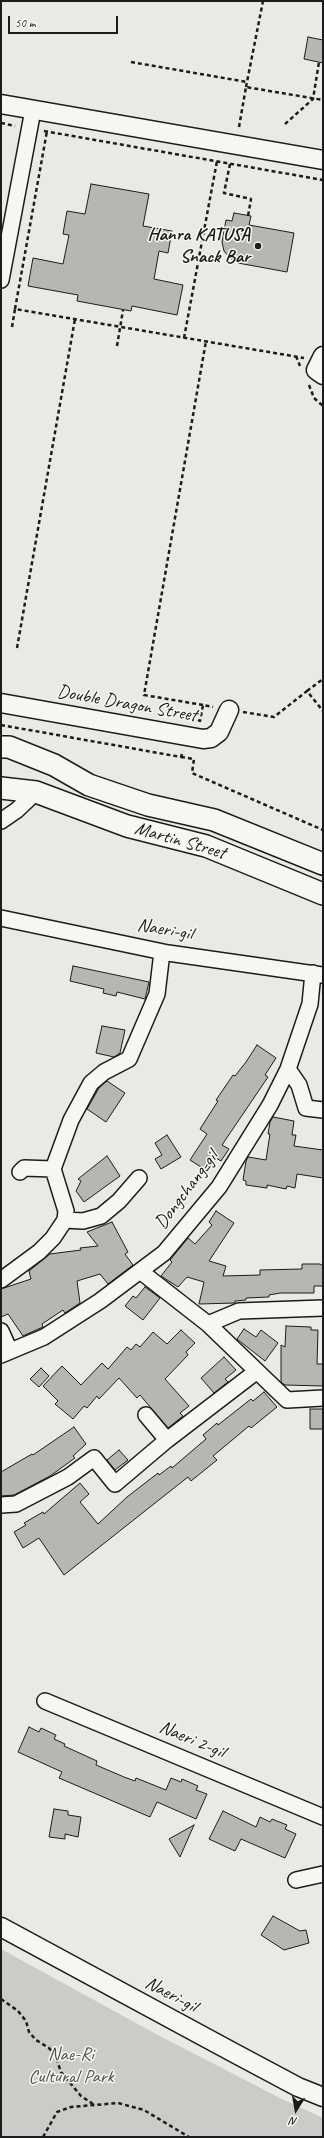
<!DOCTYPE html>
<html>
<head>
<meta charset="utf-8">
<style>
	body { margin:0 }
	#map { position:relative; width:324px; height:2138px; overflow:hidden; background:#e9e9e5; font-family:Caveat,sans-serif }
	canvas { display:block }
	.frame { position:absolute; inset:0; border:2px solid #1c1c1c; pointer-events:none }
	.north { position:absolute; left:276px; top:2090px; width:40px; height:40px; -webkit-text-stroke:3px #f6f6f2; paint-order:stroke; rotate:191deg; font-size:11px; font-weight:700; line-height:16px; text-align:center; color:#1c1c1c }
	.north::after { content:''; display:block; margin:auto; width:14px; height:18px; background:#1c1c1c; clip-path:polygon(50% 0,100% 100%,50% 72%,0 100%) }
	.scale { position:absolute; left:8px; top:16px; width:110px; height:18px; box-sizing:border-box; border:2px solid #1c1c1c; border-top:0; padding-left:5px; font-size:12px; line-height:14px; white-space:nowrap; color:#1c1c1c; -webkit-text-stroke:3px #f6f6f2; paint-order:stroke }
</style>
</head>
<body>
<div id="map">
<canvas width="324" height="2138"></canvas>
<div class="frame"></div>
<div class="north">N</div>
<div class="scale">50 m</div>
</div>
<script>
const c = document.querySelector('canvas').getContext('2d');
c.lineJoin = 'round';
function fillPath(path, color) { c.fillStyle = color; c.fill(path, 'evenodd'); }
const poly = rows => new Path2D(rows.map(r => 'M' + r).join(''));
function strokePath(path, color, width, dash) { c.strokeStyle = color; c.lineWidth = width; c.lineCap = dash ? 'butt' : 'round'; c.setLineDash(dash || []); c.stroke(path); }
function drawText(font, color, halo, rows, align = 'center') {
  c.font = font + ' Caveat,sans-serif'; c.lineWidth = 3; c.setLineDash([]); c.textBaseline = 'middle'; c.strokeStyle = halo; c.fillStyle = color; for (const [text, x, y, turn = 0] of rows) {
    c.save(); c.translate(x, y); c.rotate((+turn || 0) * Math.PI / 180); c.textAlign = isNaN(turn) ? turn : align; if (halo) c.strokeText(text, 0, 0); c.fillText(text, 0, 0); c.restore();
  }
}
const green = poly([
	[1,1949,156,2034,278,2097,323,2118,323,2137,1,2137]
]);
const building = poly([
	[308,37,323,40,323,63,304,59,308,37],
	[91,184,149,194,143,226,172,231,168,253,159,251,154,279,183,285,177,315,132,306,131,311,77,301,78,295,28,286,33,258,63,264,69,235,63,234,67,211,85,214,91,184],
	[234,213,251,216,249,225,294,233,287,272,238,263,230,258,224,251,222,242,226,220,232,221,234,213],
	[73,966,149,982,145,999,117,992,116,996,103,993,104,989,70,981,73,966],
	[102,1026,125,1030,120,1053,114,1057,96,1053,102,1026],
	[257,1045,276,1058,265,1075,268,1077,222,1145,229,1149,221,1161,216,1158,207,1171,190,1160,207,1134,200,1129,218,1101,216,1100,233,1075,235,1076,246,1062,257,1045],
	[107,1081,125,1093,106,1122,87,1109,99,1088,107,1081],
	[273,1117,294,1121,292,1135,296,1135,294,1146,323,1150,323,1178,297,1174,295,1188,287,1186,286,1189,267,1185,267,1188,246,1185,246,1181,243,1180,246,1161,248,1157,266,1160,270,1134,268,1134,270,1122,273,1117],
	[167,1135,181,1157,161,1169,155,1159,162,1155,155,1143,167,1135],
	[107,1156,120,1176,84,1202,76,1191,81,1181,78,1179,107,1156],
	[216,1211,234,1223,209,1261,226,1266,223,1276,260,1275,260,1270,302,1269,302,1264,320,1264,323,1266,323,1286,314,1286,314,1293,280,1293,269,1295,269,1297,246,1298,246,1300,235,1301,235,1303,199,1304,204,1282,187,1277,178,1287,161,1276,172,1262,170,1260,188,1238,195,1244,212,1225,209,1222,216,1211],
	[112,1222,128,1252,125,1254,133,1265,108,1284,100,1274,77,1281,80,1303,65,1313,63,1310,42,1324,43,1327,27,1334,23,1336,8,1314,1,1317,1,1289,31,1279,29,1271,50,1254,81,1250,80,1248,98,1246,87,1232,112,1222],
	[145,1287,160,1298,143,1320,125,1306,133,1296,136,1298,145,1287],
	[286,1326,311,1327,311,1330,318,1330,317,1364,323,1364,323,1386,285,1385,281,1382,281,1345,285,1347,286,1326],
	[244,1329,256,1337,261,1330,278,1343,265,1361,237,1339,244,1329],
	[181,1330,195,1343,186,1352,188,1355,165,1379,189,1406,180,1413,183,1416,168,1428,140,1395,137,1398,119,1378,99,1399,97,1396,87,1408,84,1406,73,1419,55,1404,58,1401,43,1386,62,1366,81,1385,102,1363,108,1369,127,1347,131,1350,136,1344,140,1347,153,1332,167,1344,181,1330],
	[224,1357,236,1370,225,1379,228,1382,214,1393,201,1378,224,1357],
	[41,1368,49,1376,39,1387,30,1379,41,1368],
	[264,1392,277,1407,251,1428,249,1426,213,1456,217,1460,191,1481,188,1477,64,1575,39,1538,23,1548,14,1532,26,1525,24,1523,43,1512,44,1514,80,1483,89,1494,80,1502,98,1524,127,1497,158,1473,159,1475,171,1466,172,1468,206,1439,203,1435,217,1423,218,1425,251,1399,253,1401,264,1392],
	[310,1409,323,1409,323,1429,310,1429,310,1409],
	[74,1427,86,1444,73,1456,75,1458,50,1476,14,1495,1,1496,1,1472,32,1454,33,1455,74,1427],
	[119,1450,128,1460,115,1470,107,1460,119,1450],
	[29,1727,39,1732,41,1728,56,1735,54,1739,65,1744,64,1746,97,1761,96,1765,124,1777,135,1781,136,1778,166,1790,171,1778,181,1782,182,1779,198,1786,196,1790,207,1794,196,1819,157,1802,150,1817,59,1778,62,1772,18,1752,29,1727],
	[54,1809,68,1811,68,1815,81,1817,78,1837,65,1834,65,1839,49,1837,54,1809],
	[223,1811,256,1827,260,1817,270,1822,272,1819,287,1825,285,1829,296,1834,285,1858,241,1839,235,1851,209,1839,223,1811],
	[194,1825,180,1857,169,1839,194,1825],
	[273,1916,300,1931,306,1930,309,1943,284,1950,261,1935,273,1916]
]);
const path = poly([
	[131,62,247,82],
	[246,87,263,1],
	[1,123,15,126],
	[285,124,313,99,319,62],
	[239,127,246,87,323,100],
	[44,131,323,180],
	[230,164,224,193,251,199,248,216],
	[15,309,47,131],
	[12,327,15,309,304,358],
	[184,338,217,161],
	[117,346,123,310],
	[296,356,300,366],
	[309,385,314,398,323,406],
	[17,648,75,319],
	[307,691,323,679],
	[203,705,144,695,206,341],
	[243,712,274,717,307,691,323,711],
	[198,720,200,721,203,705,213,707],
	[1,725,181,757,183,751],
	[181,757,194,759,192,773,323,830],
	[1,1999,18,2011,26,2021,29,2032,36,2040,49,2048,55,2055,61,2072,81,2096,93,2104],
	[43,2137,57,2112,71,2107,118,2103,144,2110,189,2137]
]);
const minor = poly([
	[1,280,33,110],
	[1,821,17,810,36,792],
	[1,918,168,953,322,975],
	[288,1069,299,1085,306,1108,323,1110],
	[20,1172,24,1168,53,1169],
	[65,1220,83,1221,101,1216,119,1201,139,1178],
	[140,1271,208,1324,287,1400,323,1398],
	[1,1280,39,1252,53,1238,65,1220,66,1211,53,1169,71,1120,91,1083,104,1072,129,1059,157,994,162,952],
	[208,1324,239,1311,323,1308],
	[1,1331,10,1351],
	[1,1355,44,1337,100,1301,164,1253,219,1187,270,1105,288,1069,310,1004,313,973],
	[146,1415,167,1440],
	[1,1505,16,1504,68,1477,94,1458,115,1484,167,1440,257,1371],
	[45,1701,323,1817],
	[296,1880,323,1874]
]);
const tertiary = poly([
	[1,104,323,160],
	[323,356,316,370,323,375],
	[1,703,203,739,211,738,219,732,229,710],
	[1,1927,236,2054,298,2087,323,2097]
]);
const secondary = poly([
	[1,747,9,747,54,765,89,785,148,805,214,820,323,864],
	[1,788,36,792,127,826,206,846,323,894]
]);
const markers = [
	[258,246,4,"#1c1c1c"]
];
const poiNames = [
	["Hanra KATUSA",250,235],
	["Snack Bar",250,257]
];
const streetNames = [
	["Double Dragon Street",127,704,10],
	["Martin Street",180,841,16],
	["Naeri-gil",165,930,10],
	["Dongchang-gil",187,1190,-53],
	["Naeri 2-gil",192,1740,23],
	["Naeri-gil",171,1995,28]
];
const parkNames = [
	["Nae-Ri",71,2055],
	["Cultural Park",71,2077]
];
fillPath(green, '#cbcbc7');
fillPath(building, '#b6b6b3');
strokePath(building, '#1c1c1c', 1);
strokePath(minor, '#1c1c1c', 18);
strokePath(tertiary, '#1c1c1c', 21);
strokePath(secondary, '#1c1c1c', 24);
strokePath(path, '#1c1c1c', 2.5, [4, 3]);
strokePath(minor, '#f6f6f2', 15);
strokePath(tertiary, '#f6f6f2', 18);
strokePath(secondary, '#f6f6f2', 21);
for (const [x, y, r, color] of markers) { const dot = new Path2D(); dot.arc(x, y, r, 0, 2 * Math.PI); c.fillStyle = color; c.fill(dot); strokePath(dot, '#f6f6f2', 1.5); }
drawText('bold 19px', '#1c1c1c', '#f6f6f2', poiNames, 'right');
drawText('19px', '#1c1c1c', '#f6f6f2', streetNames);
drawText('19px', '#51514f', '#f6f6f2', parkNames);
</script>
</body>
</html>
